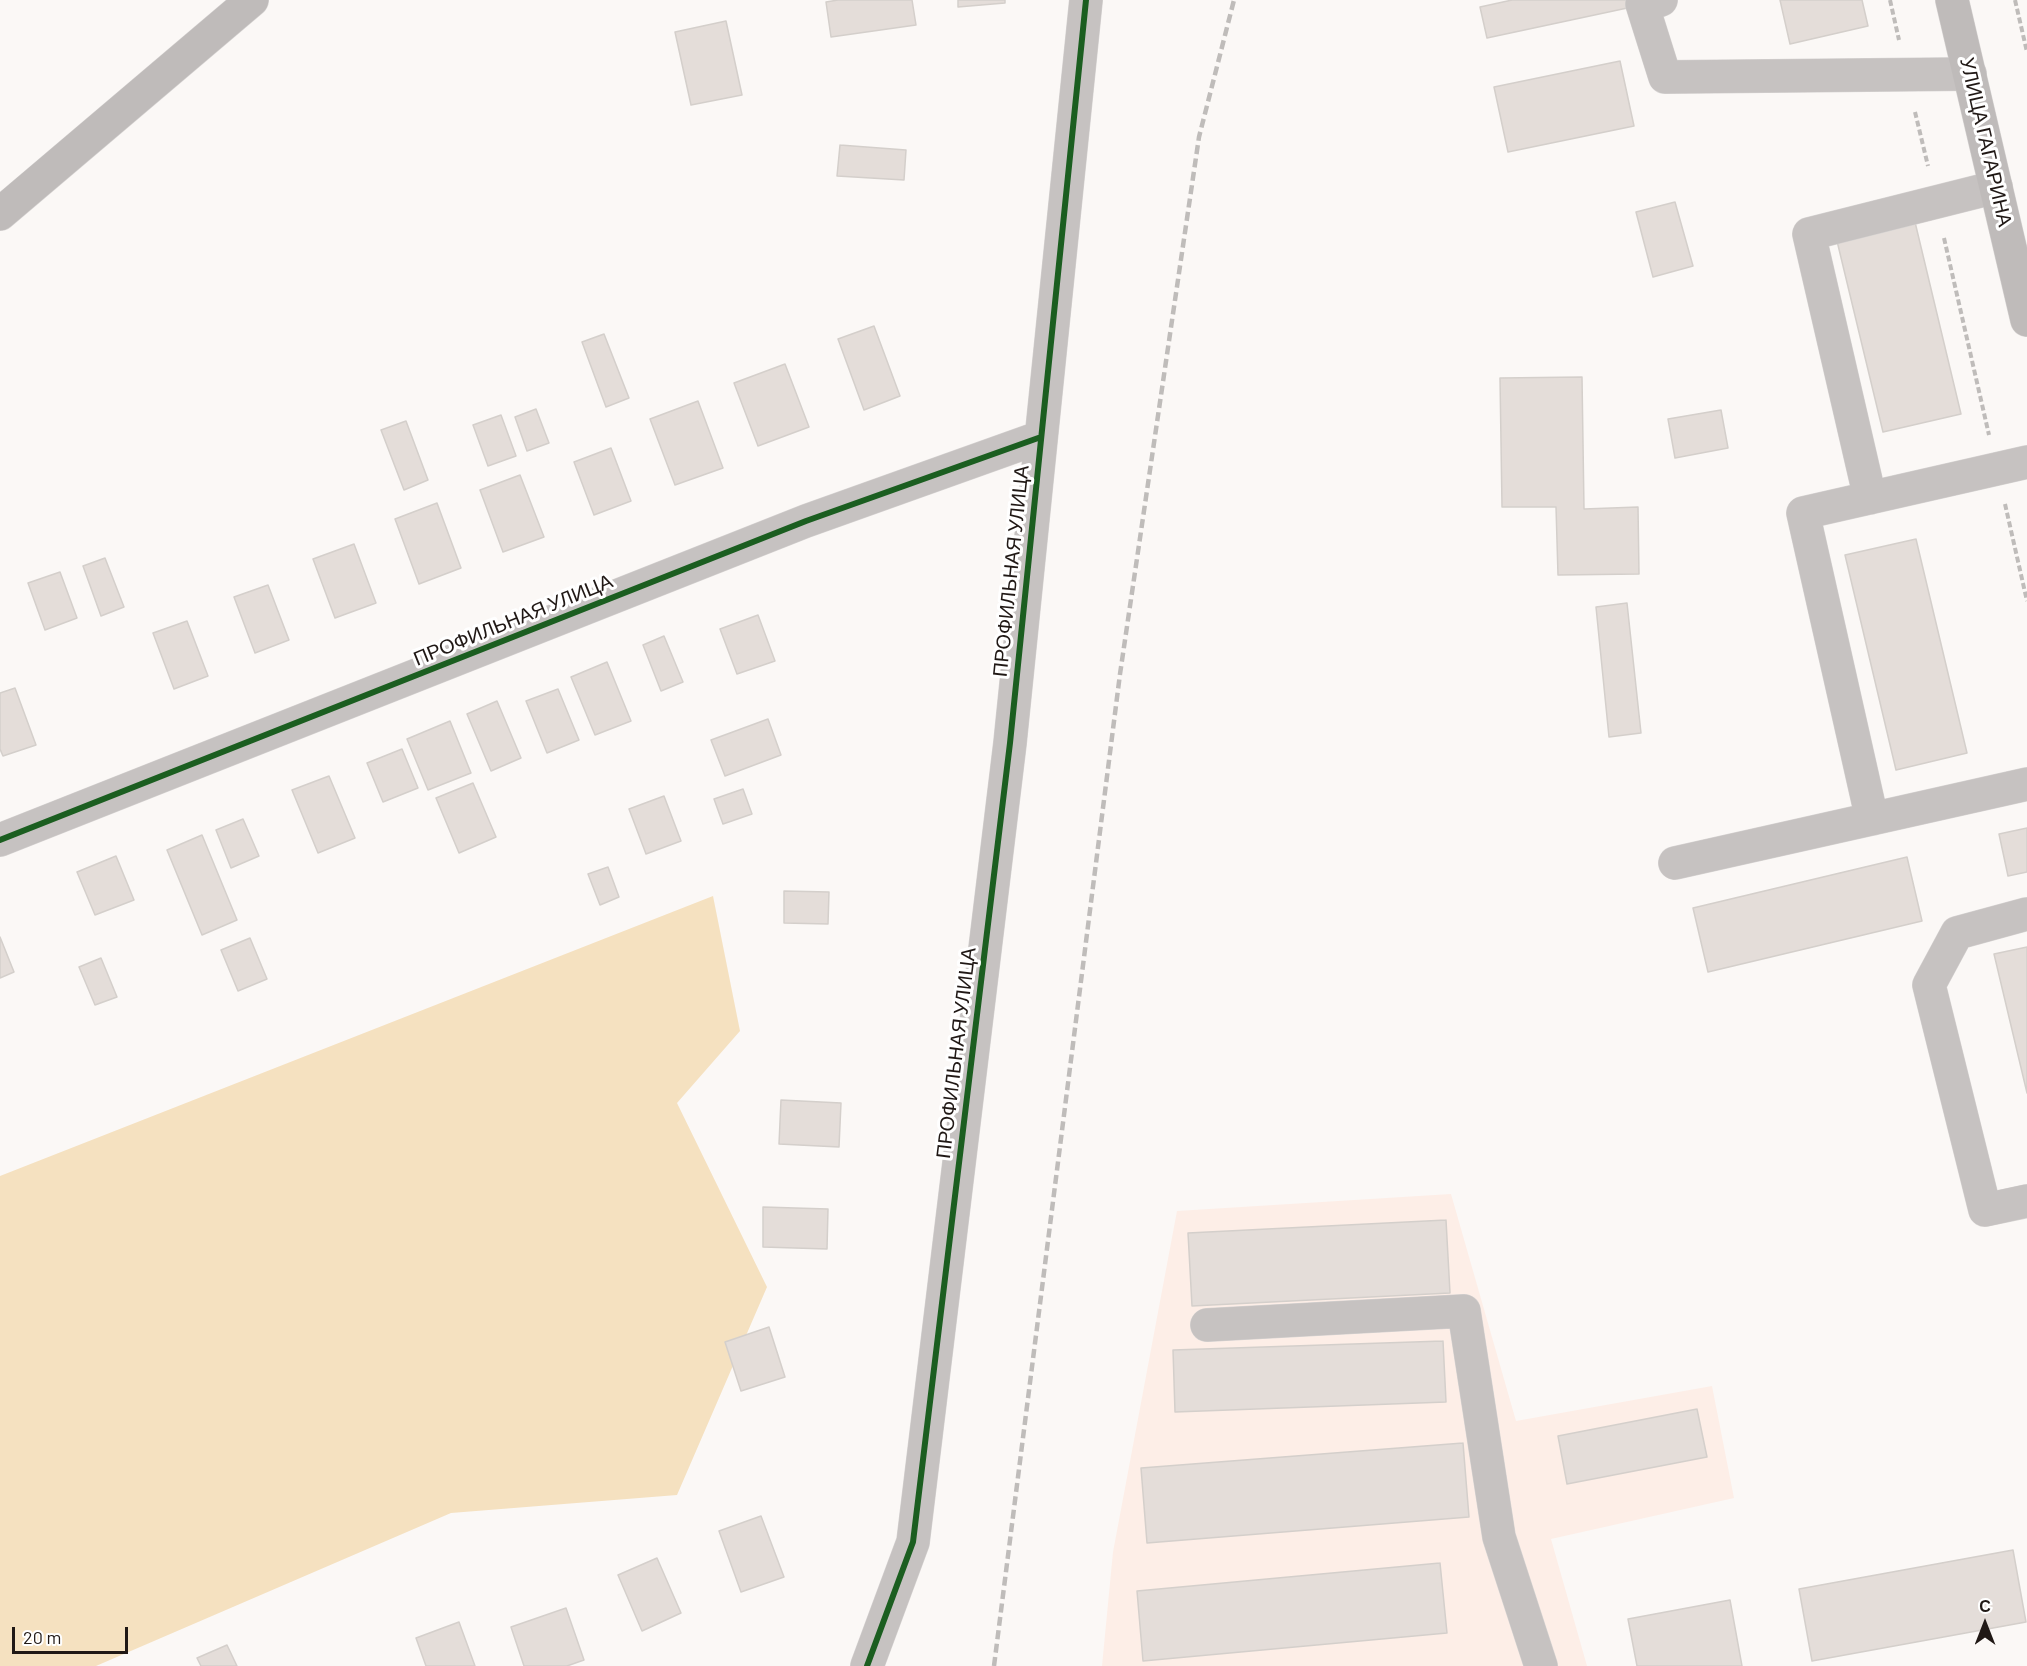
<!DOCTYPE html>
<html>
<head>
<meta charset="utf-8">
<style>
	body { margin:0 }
	#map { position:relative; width:2027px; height:1666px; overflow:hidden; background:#fbf8f6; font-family:Barlow,sans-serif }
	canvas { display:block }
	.north { position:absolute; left:1955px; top:1594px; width:60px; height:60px; -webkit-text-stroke:4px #fff; paint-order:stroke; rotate:0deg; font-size:16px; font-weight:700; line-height:24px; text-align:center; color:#201815 }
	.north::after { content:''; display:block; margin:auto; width:21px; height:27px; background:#201815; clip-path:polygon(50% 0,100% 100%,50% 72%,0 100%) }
	.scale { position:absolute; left:12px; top:1627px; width:116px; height:27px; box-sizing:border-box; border:3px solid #201815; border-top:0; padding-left:8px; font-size:18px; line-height:21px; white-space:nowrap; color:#201815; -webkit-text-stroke:4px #fff; paint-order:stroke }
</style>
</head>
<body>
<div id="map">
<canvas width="2027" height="1666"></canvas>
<div class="north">С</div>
<div class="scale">20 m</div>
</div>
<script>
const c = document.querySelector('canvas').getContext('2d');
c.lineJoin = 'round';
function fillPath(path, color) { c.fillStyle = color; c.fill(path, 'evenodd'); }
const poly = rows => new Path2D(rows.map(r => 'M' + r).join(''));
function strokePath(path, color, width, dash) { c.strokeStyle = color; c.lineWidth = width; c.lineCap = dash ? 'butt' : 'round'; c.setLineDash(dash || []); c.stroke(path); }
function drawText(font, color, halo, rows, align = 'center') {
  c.font = font + ' Barlow,sans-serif'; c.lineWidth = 6; c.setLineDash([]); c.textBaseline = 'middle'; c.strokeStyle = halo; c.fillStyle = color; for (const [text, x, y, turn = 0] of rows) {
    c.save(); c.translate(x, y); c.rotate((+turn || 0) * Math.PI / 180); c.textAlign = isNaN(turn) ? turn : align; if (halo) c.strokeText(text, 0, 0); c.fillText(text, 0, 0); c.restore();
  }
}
const built = poly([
	[1451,1194,1516,1421,1712,1386,1734,1498,1551,1539,1587,1666,1102,1666,1113,1552,1177,1211]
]);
const green = poly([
	[713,896,740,1031,677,1103,767,1287,677,1495,451,1513,96,1666,0,1666,0,1176]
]);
const building = poly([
	[838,0,912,0,916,25,831,37,826,2,838,0],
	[958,0,1005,0,1005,3,958,7,958,0],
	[1512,0,1631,0,1632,7,1487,38,1480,7,1512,0],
	[1780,0,1862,0,1868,26,1790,44,1780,0],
	[726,21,742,95,691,105,675,32,726,21],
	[1620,61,1634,126,1508,152,1494,87,1620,61],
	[840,145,906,150,904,180,837,176,840,145],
	[1675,202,1693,266,1653,277,1636,212,1675,202],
	[1915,222,1961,414,1883,432,1837,241,1915,222],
	[874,326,900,396,864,410,838,339,874,326],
	[604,334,629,398,606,407,582,342,604,334],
	[785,364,809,427,758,446,734,383,785,364],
	[1582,377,1584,509,1638,507,1639,574,1558,575,1556,507,1502,507,1500,378,1582,377],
	[698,401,723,468,675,485,650,419,698,401],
	[536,409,549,443,527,451,515,417,536,409],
	[1721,410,1728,448,1675,458,1668,419,1721,410],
	[501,415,516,456,488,466,473,425,501,415],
	[406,421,428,480,404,490,381,430,406,421],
	[611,448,631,501,594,515,574,462,611,448],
	[520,475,544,537,503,552,480,490,520,475],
	[437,503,461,568,419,584,395,519,437,503],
	[1916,539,1967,753,1896,770,1845,555,1916,539],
	[354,544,376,603,335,618,313,559,354,544],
	[105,558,124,607,101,616,83,566,105,558],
	[60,572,77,618,45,630,28,583,60,572],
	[268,585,289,640,255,653,234,597,268,585],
	[1627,603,1641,733,1609,737,1596,607,1627,603],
	[758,615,775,661,737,674,720,629,758,615],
	[187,621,208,676,174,689,153,633,187,621],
	[664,636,683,682,661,691,643,645,664,636],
	[607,662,631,721,595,735,571,677,607,662],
	[15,688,36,745,3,756,0,749,0,693,15,688],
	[558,689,579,740,547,753,526,701,558,689],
	[497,701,521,758,491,771,467,714,497,701],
	[768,719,781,755,725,776,711,740,768,719],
	[450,721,471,773,428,790,407,739,450,721],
	[402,749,418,788,383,802,367,763,402,749],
	[329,776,355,838,318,853,292,790,329,776],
	[473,783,496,837,459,853,436,798,473,783],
	[743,789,752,814,723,824,714,799,743,789],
	[664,796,681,841,646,854,629,809,664,796],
	[243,819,259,856,231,868,216,830,243,819],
	[2027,828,2027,872,2008,876,1999,834,2027,828],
	[202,835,237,920,202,935,167,850,202,835],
	[116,856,134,900,95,915,77,872,116,856],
	[1907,857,1922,921,1708,972,1693,908,1907,857],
	[608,867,619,897,600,905,588,874,608,867],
	[784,891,829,892,828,924,784,923,784,891],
	[0,937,14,972,0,978,0,937],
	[250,938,267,979,238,991,221,950,250,938],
	[2027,947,2027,1093,1994,954,2027,947],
	[101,958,117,997,95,1005,79,967,101,958],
	[781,1100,841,1103,839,1147,779,1144,781,1100],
	[763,1207,828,1209,827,1249,763,1247,763,1207],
	[1446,1220,1450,1293,1192,1306,1188,1233,1446,1220],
	[769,1327,785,1377,741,1391,725,1342,769,1327],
	[1443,1341,1446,1402,1175,1412,1173,1350,1443,1341],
	[1697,1409,1707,1457,1567,1484,1558,1436,1697,1409],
	[1463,1443,1469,1517,1147,1543,1141,1468,1463,1443],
	[761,1516,784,1577,741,1592,719,1531,761,1516],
	[2013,1550,2026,1622,1812,1661,1799,1589,2013,1550],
	[657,1558,681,1613,642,1631,618,1575,657,1558],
	[1440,1563,1447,1633,1143,1661,1137,1591,1440,1563],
	[1730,1600,1742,1666,1637,1666,1628,1619,1730,1600],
	[566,1608,584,1660,567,1666,524,1666,511,1627,566,1608],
	[459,1622,475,1666,426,1666,416,1638,459,1622],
	[227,1645,237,1666,201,1666,197,1658,227,1645]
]);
const path = poly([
	[1890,0,1899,40],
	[2015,0,2027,52],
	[1915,112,1928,166],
	[1944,238,1989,435],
	[2005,504,2027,601]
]);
const minor = poly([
	[1661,0,1642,4,1665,77,1970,74],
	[1870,498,1809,234,1996,187],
	[1872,819,1803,513,2027,462],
	[0,840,806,521,1041,437],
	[1675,863,2027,784],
	[2027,914,1957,933,1929,985,1985,1210,2027,1201],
	[1207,1325,1464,1311,1499,1537,1541,1666],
	[867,1666,913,1542,1010,743,1086,0]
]);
const major = poly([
	[1952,0,2027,320],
	[0,214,252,0]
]);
const rail = poly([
	[994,1666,1120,674,1199,137,1234,0]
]);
const cycleway = poly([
	[0,840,806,521,1041,437],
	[867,1666,913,1542,1010,743,1086,0]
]);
const streetNames = [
	["УЛИЦА ГАГАРИНА",1986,142,77],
	["ПРОФИЛЬНАЯ УЛИЦА",1011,571,-84],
	["ПРОФИЛЬНАЯ УЛИЦА",513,620,-22],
	["ПРОФИЛЬНАЯ УЛИЦА",956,1053,-83]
];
fillPath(built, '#fdeee7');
fillPath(green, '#f5e1c0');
fillPath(building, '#e4ddd9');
strokePath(building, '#d4cfcb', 1.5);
strokePath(minor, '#d7d4d3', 34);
strokePath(major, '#d7d4d3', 34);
strokePath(path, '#bfbcba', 4, [6, 3]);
strokePath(minor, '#c6c2c1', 33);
strokePath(major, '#bfbbba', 33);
strokePath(rail, '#bfbcba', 4.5, [9, 4.5]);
strokePath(cycleway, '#1b5e20', 6);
drawText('20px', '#201815', '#fff', streetNames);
</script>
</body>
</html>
